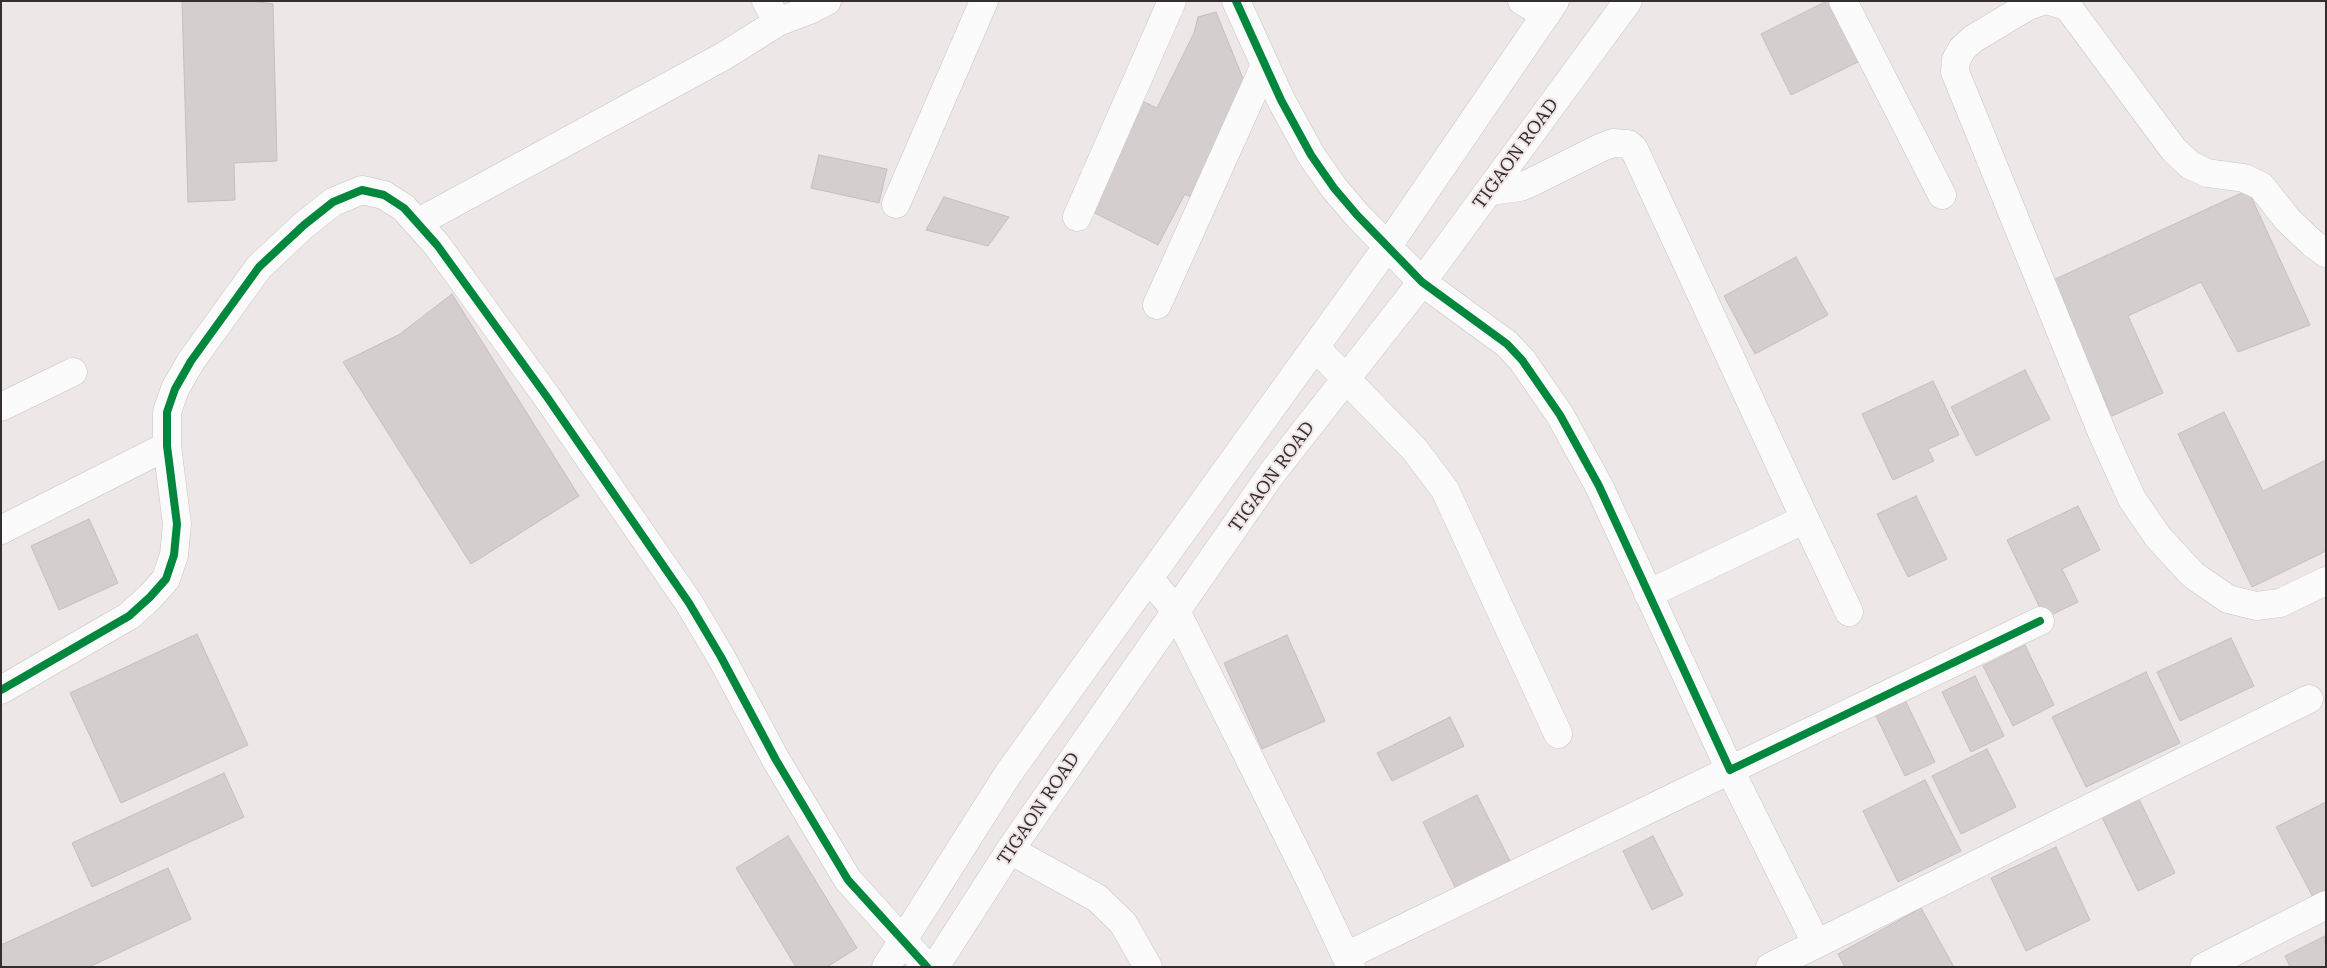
<!DOCTYPE html>
<html>
<head>
<meta charset="utf-8">
<style>
	body { margin:0 }
	#map { position:relative; width:2327px; height:968px; overflow:hidden; background:#eee7e8; font-family:"Roboto Serif",serif }
	canvas { display:block }
	.frame { position:absolute; inset:0; border:2px solid #342f2f; pointer-events:none }
</style>
</head>
<body>
<div id="map">
<canvas width="2327" height="968"></canvas>
<div class="frame"></div>
</div>
<script>
const c = document.querySelector('canvas').getContext('2d');
c.lineJoin = 'round';
function fillPath(path, color) { c.fillStyle = color; c.fill(path, 'evenodd'); }
const poly = rows => new Path2D(rows.map(r => 'M' + r).join(''));
function strokePath(path, color, width, dash) { c.strokeStyle = color; c.lineWidth = width; c.lineCap = dash ? 'butt' : 'round'; c.setLineDash(dash || []); c.stroke(path); }
function drawText(font, color, halo, rows, align = 'center') {
  c.font = font + ' "Roboto Serif",serif'; c.lineWidth = 4; c.setLineDash([]); c.textBaseline = 'middle'; c.strokeStyle = halo; c.fillStyle = color; for (const [text, x, y, turn = 0] of rows) {
    c.save(); c.translate(x, y); c.rotate((+turn || 0) * Math.PI / 180); c.textAlign = isNaN(turn) ? turn : align; if (halo) c.strokeText(text, 0, 0); c.fillText(text, 0, 0); c.restore();
  }
}
const building = poly([
	[182,1,251,1,273,4,277,161,234,163,235,200,188,202,182,1],
	[1827,1,1833,1,1862,60,1791,95,1761,34,1827,1],
	[1216,12,1244,81,1194,199,1185,194,1158,245,1083,207,1136,98,1157,108,1194,33,1198,17,1216,12],
	[819,155,887,169,879,203,811,188,819,155],
	[2248,190,2310,325,2238,352,2201,282,2128,316,2163,393,2112,416,2049,282,2248,190],
	[944,197,1009,217,988,246,926,230,944,197],
	[1796,257,1828,315,1755,354,1724,296,1796,257],
	[452,294,579,496,471,564,343,362,400,334,452,294],
	[2025,370,2050,419,1976,456,1951,407,2025,370],
	[1933,381,1959,435,1928,449,1934,461,1893,480,1862,414,1933,381],
	[2224,412,2263,491,2326,460,2326,551,2252,587,2178,434,2224,412],
	[1916,496,1947,559,1908,577,1877,514,1916,496],
	[2078,506,2100,550,2062,569,2078,602,2045,618,2007,540,2078,506],
	[89,519,118,583,59,610,31,546,89,519],
	[197,634,248,745,121,803,70,693,197,634],
	[1287,635,1325,721,1262,749,1224,663,1287,635],
	[2231,638,2254,686,2180,721,2157,672,2231,638],
	[2025,645,2054,705,2013,726,1983,666,2025,645],
	[2146,672,2180,743,2086,787,2052,717,2146,672],
	[1975,676,2004,736,1971,752,1942,692,1975,676],
	[1905,700,1935,762,1905,776,1875,714,1905,700],
	[1450,717,1464,746,1392,781,1377,753,1450,717],
	[1987,749,2016,807,1961,834,1932,776,1987,749],
	[224,773,244,817,92,887,72,843,224,773],
	[1925,780,1961,851,1898,882,1863,811,1925,780],
	[1477,795,1511,863,1456,889,1423,822,1477,795],
	[2137,795,2175,873,2138,891,2100,813,2137,795],
	[2326,802,2326,895,2315,901,2276,827,2326,802],
	[788,836,857,948,827,967,796,967,736,868,788,836],
	[1653,836,1683,895,1652,910,1623,851,1653,836],
	[2056,847,2090,920,2026,951,1991,878,2056,847],
	[168,868,191,919,89,967,1,967,1,945,168,868],
	[1921,908,1954,967,1845,967,1838,954,1921,908],
	[2325,936,2326,967,2290,967,2285,956,2325,936]
]);
const minor = poly([
	[766,1,778,22,812,9,827,1],
	[1236,1,1281,100,1311,155,1334,188,1357,215,1422,282,1507,344,1522,360,1560,415,1599,486,1730,770,2040,621],
	[1522,1,1546,15],
	[1843,1,1942,195],
	[2042,1,2028,6,1973,39,1962,49,1956,60,1955,72,2103,435,2132,499,2158,537,2193,575,2228,599,2256,606,2280,603,2326,581],
	[2050,1,2068,7,2174,150,2190,165,2207,173,2244,178,2261,186,2287,219,2312,243,2326,253],
	[1490,191,1520,187,1532,182,1600,148,1613,143,1628,144,1634,149,1805,519,1648,594],
	[896,204,984,1],
	[1077,217,1172,1],
	[417,223,724,56,778,22],
	[1157,305,1265,65],
	[1315,347,1415,450,1445,490,1558,734],
	[1,407,73,372],
	[1805,519,1849,612],
	[1,530,167,446],
	[1149,578,1176,611,1309,878,1351,967],
	[1,690,129,616,150,597,166,579,174,555,177,524,167,446,167,412,175,389,191,361,259,267,304,225,333,202,362,190,384,195,404,208,437,245,547,397,689,603,721,657,776,760,848,880,927,967],
	[1010,850,1097,898,1123,923,1148,967],
	[1346,956,1730,770,1816,943],
	[886,967,1008,774,1387,247,1555,1],
	[935,967,1010,850,1272,473,1422,282,1628,1],
	[1770,967,2309,699],
	[2204,967,2326,905]
]);
const cycleway = poly([
	[1236,1,1281,100,1311,155,1334,188,1357,215,1422,282,1507,344,1522,360,1560,415,1599,486,1730,770,2040,621],
	[1,690,129,616,150,597,166,579,174,555,177,524,167,446,167,412,175,389,191,361,259,267,304,225,333,202,362,190,384,195,404,208,437,245,547,397,689,603,721,657,776,760,848,880,927,967]
]);
const streetNames = [
	["TIGAON ROAD",1516,154,-54],
	["TIGAON ROAD",1272,477,-54],
	["TIGAON ROAD",1039,809,-56]
];
fillPath(building, '#d4cecf');
strokePath(building, '#c4bebf', 1);
strokePath(minor, '#c8c3c3', 29);
strokePath(minor, '#fcfbfc', 28);
strokePath(cycleway, '#00873e', 8);
drawText('18px', '#342f2f', '#f1e4e5', streetNames);
</script>
</body>
</html>
